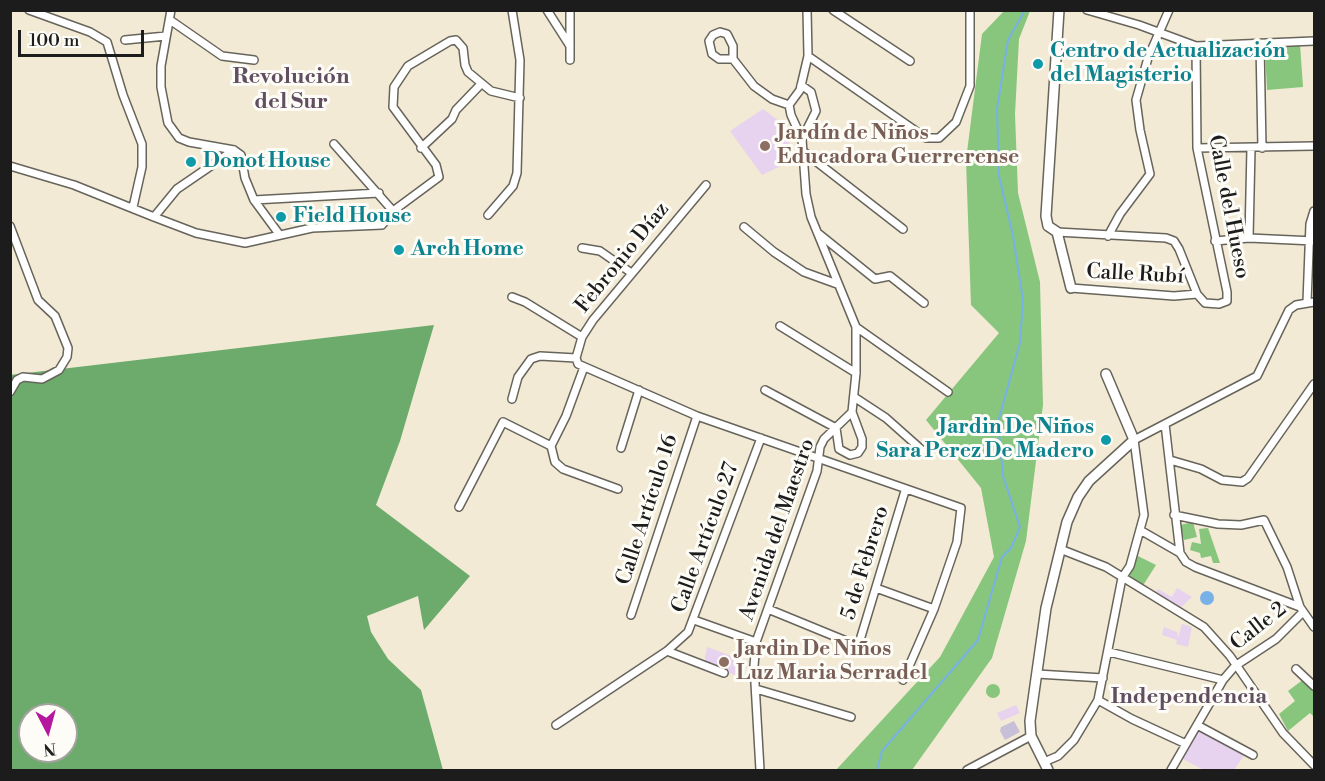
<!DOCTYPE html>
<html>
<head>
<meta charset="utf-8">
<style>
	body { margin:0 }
	#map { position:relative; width:1325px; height:781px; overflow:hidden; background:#f2ead4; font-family:"Libre Bodoni",serif }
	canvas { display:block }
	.frame { position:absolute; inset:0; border:12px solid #1c1c1c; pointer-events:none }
	.north { position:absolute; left:18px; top:703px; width:60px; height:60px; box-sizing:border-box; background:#fdfcf7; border:2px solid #a3a29f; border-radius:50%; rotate:174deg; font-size:16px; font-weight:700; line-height:24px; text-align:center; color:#1c1c1c }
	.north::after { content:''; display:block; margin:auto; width:21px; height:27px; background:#b5179e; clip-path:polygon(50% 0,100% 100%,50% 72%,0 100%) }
	.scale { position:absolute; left:18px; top:30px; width:126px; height:27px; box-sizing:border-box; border:3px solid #1c1c1c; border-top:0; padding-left:8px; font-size:18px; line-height:21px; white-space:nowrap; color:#1c1c1c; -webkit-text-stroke:4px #fdfcf7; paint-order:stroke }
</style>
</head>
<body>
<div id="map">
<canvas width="1325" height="781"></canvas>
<div class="frame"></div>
<div class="north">N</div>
<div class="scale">100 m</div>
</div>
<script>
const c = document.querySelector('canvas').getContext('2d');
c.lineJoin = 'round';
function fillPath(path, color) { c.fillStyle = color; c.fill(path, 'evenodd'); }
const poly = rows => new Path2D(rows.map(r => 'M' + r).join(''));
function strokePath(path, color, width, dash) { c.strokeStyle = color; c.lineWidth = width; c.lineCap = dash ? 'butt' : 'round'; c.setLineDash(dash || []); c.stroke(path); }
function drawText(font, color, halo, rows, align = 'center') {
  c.font = font + ' "Libre Bodoni",serif'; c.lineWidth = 6; c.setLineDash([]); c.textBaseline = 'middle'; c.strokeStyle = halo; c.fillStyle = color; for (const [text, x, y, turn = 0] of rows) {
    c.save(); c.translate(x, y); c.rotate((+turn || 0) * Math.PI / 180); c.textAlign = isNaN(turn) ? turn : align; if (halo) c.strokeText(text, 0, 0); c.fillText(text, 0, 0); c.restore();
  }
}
const built = poly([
	[763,109,787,127,791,161,762,175,730,131],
	[1177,588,1192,597,1179,609,1155,594,1158,589,1172,597],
	[1182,624,1192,627,1188,647,1176,644,1177,640,1162,635,1164,627,1177,632,1178,638],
	[707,647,745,661,740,677,704,663],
	[1016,705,1020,713,1001,721,997,713],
	[1198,729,1245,754,1234,770,1204,770,1181,758]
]);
const industrial = poly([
	[1014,721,1020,732,1005,740,1000,731,1001,727]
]);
const green = poly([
	[1004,11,1030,11,1019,39,1015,114,1018,193,1040,282,1043,405,1026,541,992,658,912,770,836,770,940,657,994,557,981,488,926,420,999,333,971,305,966,160,982,34],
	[1300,44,1303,87,1267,90,1265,47],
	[1193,522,1197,537,1184,540,1180,525],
	[1208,528,1220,563,1213,563,1211,556,1201,558,1200,553,1190,550,1192,542,1201,544,1199,529],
	[1136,555,1156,565,1142,587,1129,578],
	[1304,679,1314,689,1314,717,1310,713,1288,731,1279,714,1295,701,1288,691],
	'986 691a7 7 0 1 1 14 0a7 7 0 1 1-14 0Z'
]);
const forest = poly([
	[434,325,400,441,376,505,470,576,424,630,418,596,367,616,371,632,388,659,421,690,443,770,11,770,10,375],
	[30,715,66,715,66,751,30,751]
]);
const water = poly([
	'1200 598a7 7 0 1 1 14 0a7 7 0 1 1-14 0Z'
]);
const stream = poly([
	[877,770,882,751,978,640,1002,557,1011,548,1020,527,1003,476,998,422,1020,343,1023,300,1013,236,999,176,997,109,1008,40,1025,10]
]);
const minor = poly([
	[29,10,90,32,107,42,123,95,142,144,142,167,133,207],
	[171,10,161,66,161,87,168,123,179,138,189,142,234,150,241,155,245,178,254,200,279,234],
	[547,10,570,46],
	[570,10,570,60],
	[833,10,910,61],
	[1087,10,1139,25,1196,46,1314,41],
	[170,20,222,56,254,60],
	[125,40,166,36],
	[1260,44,1262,148],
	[808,56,926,138,939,138,956,122,970,86,970,10],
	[733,59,719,59,712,54,709,41,713,35,720,32,727,34,733,46,733,59,754,86,772,99,789,105],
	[801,85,811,92,816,111,802,139],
	[334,144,393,211],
	[421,148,452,119,456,110,481,84],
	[1197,148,1314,146],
	[804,152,903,229],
	[10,166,74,185,154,217,177,189,234,150],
	[254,200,379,193],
	[488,215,513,186,517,173,520,60,512,10],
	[154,217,196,233,245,243,312,228,382,225,393,211,439,177,436,165,393,107,394,87,408,66,450,41,456,40,463,48,465,65,468,72,491,91,520,98],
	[10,226,38,300,55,316,68,348,67,357,59,370,42,379,23,377,17,380,10,392],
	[744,227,774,252,804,272,837,284],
	[1057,232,1166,238,1174,241,1179,249,1197,294],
	[819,234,875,279,890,276,924,303],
	[1108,236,1120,214,1150,174,1140,130,1136,100,1148,58,1169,10],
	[1249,238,1251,148],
	[1215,241,1249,238,1314,241],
	[582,248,600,251,630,272],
	[1071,288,1174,296,1197,294,1205,303,1219,304,1227,301,1227,292,1197,148,1196,46],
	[512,297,525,302,582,337],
	[1307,302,1310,224,1314,211],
	[780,326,856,373],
	[856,327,948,392],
	[576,358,578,364,697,416,961,508,957,542,934,609,903,680],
	[576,358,582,337,593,320,706,185],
	[584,367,566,416,551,446,555,462,563,469,618,489],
	[765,390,836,428,839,449,850,455,858,453,862,447,862,439,852,412],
	[854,397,886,418,922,450],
	[512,399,518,377,531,359,540,356,576,358],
	[1165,424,1180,553],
	[621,448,639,390],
	[1170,460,1201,469,1222,480,1242,482,1248,478,1314,384],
	[459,507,503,422,551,446],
	[1174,515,1218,524,1241,525,1264,520,1287,567,1300,607],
	[1140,530,1180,553,1186,562,1195,567,1300,607,1314,627],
	[1060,549,1106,567,1204,627,1230,656,1283,733,1314,765],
	[876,588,934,609],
	[768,609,851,643,857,643,860,640,905,491],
	[631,615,697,416],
	[694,620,756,642],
	[667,651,724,673],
	[1109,652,1223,680],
	[1296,669,1314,686],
	[1037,674,1103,678],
	[756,689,851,717],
	[1098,700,1132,719,1186,744],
	[556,725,667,651,688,632,761,438],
	[1197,725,1253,755],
	[1044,762,1058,756,1074,740,1098,700,1122,578,1130,566,1144,515,1134,440,1257,376,1289,310,1296,305,1314,302],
	[760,770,754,666,756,642,817,471,820,447,824,439,852,412,856,373,856,327,811,217,806,194,802,139,791,115,789,105,800,90,808,56,807,10],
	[967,770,1031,736],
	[1171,770,1223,680,1235,666,1276,639,1302,613]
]);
const tertiary = poly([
	[1059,10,1046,216,1048,226,1057,232,1071,288],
	[1048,770,1031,736,1030,721,1046,608,1067,522,1078,497,1089,481,1134,440,1106,374]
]);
const markers = [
	[1038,64,6,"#0f9aa8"],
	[765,146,6,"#8d6e63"],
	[191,162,6,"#0f9aa8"],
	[281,217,6,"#0f9aa8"],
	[399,250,6,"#0f9aa8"],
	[1106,440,6,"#0f9aa8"],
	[724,662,6,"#8d6e63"]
];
const cultureNames = [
	["Centro de Actualización",1050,52],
	["del Magisterio",1050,76],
	["Donot House",203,162],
	["Field House",293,217],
	["Arch Home",411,250],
	["Jardin De Niños",1094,428,"right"],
	["Sara Perez De Madero",1094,452,"right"]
];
const educationNames = [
	["Jardín de Niños",777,134],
	["Educadora Guerrerense",777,158],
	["Jardin De Niños",736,650],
	["Luz Maria Serradel",736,674]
];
const streetNames = [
	["Calle del Hueso",1228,207,79],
	["Febronio Díaz",623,258,-51],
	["Calle Rubí",1135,275,3],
	["Calle Artículo 16",648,510,-72],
	["Avenida del Maestro",778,530,-71],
	["Calle Artículo 27",706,538,-70],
	["5 de Febrero",866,563,-73],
	["Calle 2",1259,627,-38]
];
const neighbourhoodNames = [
	["Revolución",291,78],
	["del Sur",291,103],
	["Independencia",1189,698]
];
fillPath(built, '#e7d2ef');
fillPath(industrial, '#c8bfd8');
fillPath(green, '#87c67c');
fillPath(forest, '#6dab6c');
fillPath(water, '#78b1e8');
strokePath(stream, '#78b1e8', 2);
strokePath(minor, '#67645c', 10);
strokePath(tertiary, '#67645c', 12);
strokePath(minor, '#fff', 7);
strokePath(tertiary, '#fff', 9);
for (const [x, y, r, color] of markers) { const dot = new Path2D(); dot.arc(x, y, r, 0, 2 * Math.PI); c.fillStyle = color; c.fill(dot); strokePath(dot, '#fdfcf7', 2); }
drawText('bold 21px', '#0d838f', '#fdfcf7', cultureNames, 'left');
drawText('bold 21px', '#785e54', '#fdfcf7', educationNames, 'left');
drawText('21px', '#1c1c1c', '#fdfcf7', streetNames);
drawText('bold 22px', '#614f61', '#fdfcf7', neighbourhoodNames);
</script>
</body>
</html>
